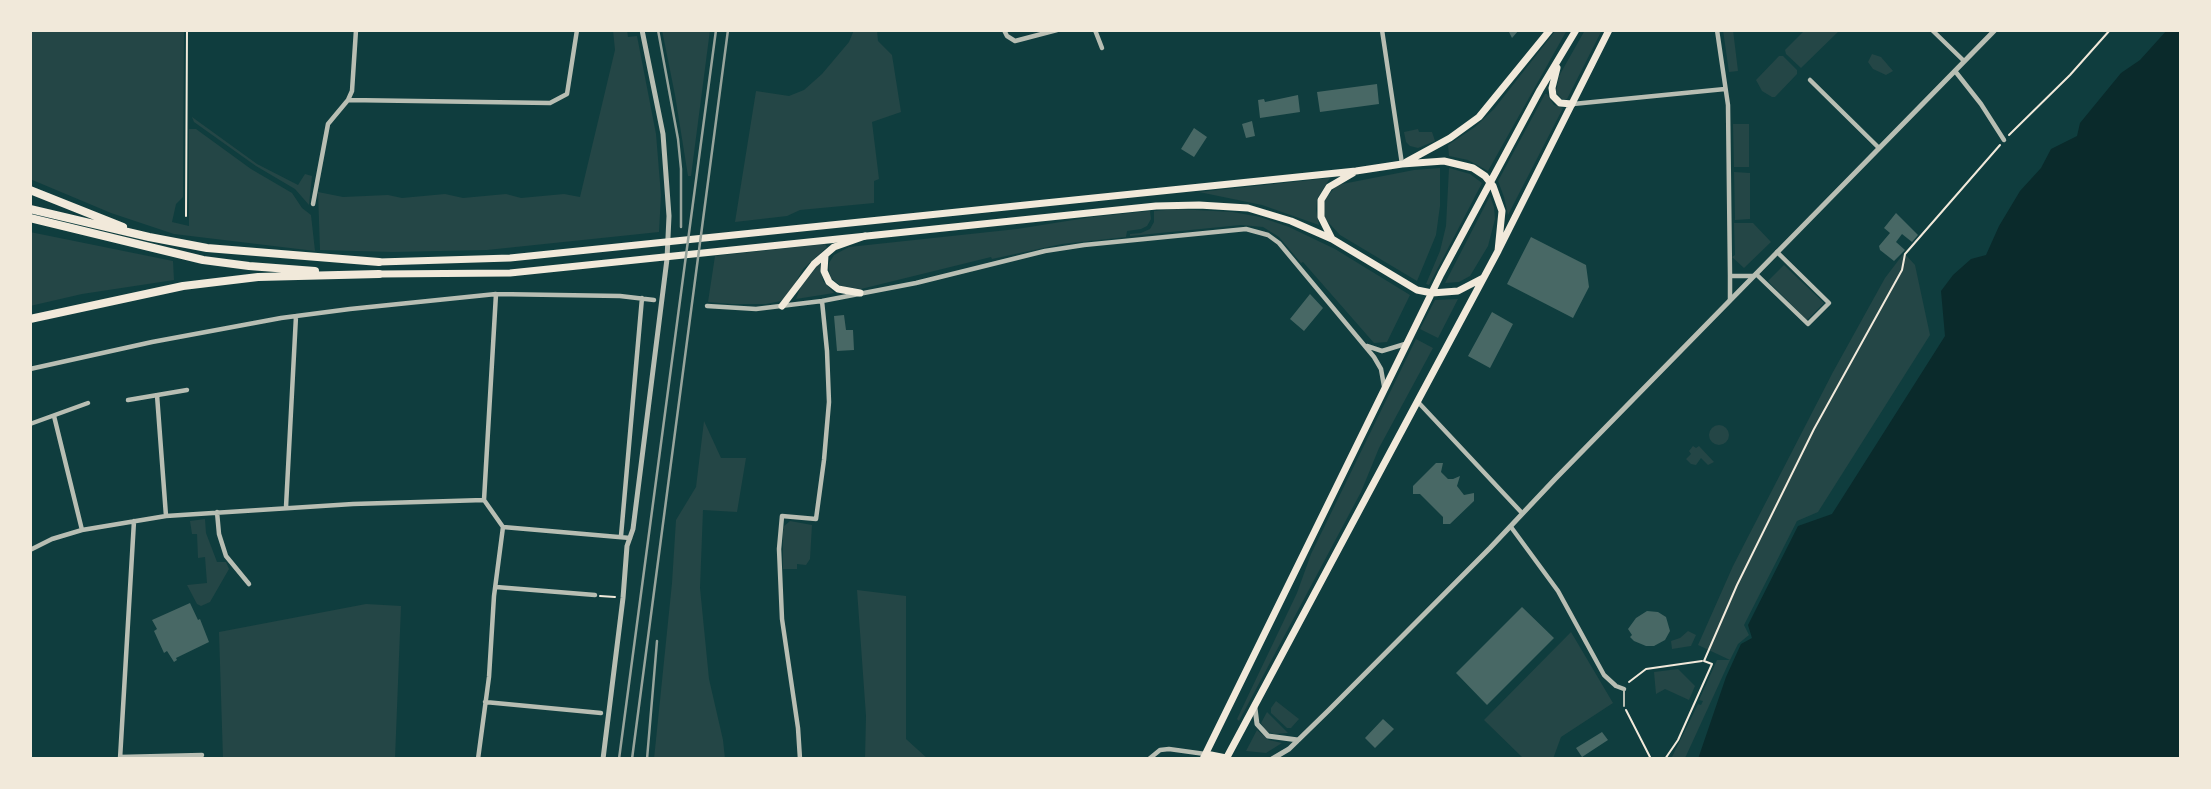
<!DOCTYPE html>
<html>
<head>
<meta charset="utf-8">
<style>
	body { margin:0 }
	#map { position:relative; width:2211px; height:789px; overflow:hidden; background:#0f3d3e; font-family:"Archivo Narrow",sans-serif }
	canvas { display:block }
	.frame { position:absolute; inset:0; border:32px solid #f1e9da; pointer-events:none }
</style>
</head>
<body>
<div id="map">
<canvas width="2211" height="789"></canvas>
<div class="frame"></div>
</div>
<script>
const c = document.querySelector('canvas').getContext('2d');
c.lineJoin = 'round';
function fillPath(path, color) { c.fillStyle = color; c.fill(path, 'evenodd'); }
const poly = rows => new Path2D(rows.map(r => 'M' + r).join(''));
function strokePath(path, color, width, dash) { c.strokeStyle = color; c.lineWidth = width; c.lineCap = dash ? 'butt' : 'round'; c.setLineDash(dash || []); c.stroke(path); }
const green = poly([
	[30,30,184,30,183,187,183,197,176,204,172,222,189,226,189,129,196,129,251,169,292,193,302,208,311,215,315,251,174,234,111,213,30,179],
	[613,30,627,30,628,37,637,36,656,134,661,195,659,232,487,250,393,252,320,250,318,192,343,197,388,195,402,198,445,194,463,198,506,194,521,198,564,194,580,197,615,50],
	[662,30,710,30,691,176,688,176,675,95],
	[854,30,877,30,878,41,892,55,901,112,872,122,879,179,874,181,874,203,800,210,787,216,735,222,756,91,789,96,804,90,822,74,849,42],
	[1556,30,1567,30,1488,171,1468,160,1449,156,1448,145,1475,127,1494,109],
	[1585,30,1602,30,1567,99,1562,99,1556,92,1559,76],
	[1723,30,1733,30,1738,71,1729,72],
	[1805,30,1840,30,1801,68,1786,54,1785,50],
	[1872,54,1881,57,1893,71,1886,75,1873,69,1868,62],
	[1779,56,1783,56,1797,70,1797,74,1775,97,1772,97,1762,91,1756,80],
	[1545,94,1547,94,1554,105,1563,108,1508,215,1504,197,1498,181],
	[192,117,257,164,298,185,305,174,312,176,309,205,295,189,256,166,194,122],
	[1733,124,1749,124,1749,167,1734,167],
	[1418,129,1419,132,1432,132,1435,141,1418,148,1410,146,1406,142,1404,132],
	[1440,168,1440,206,1436,235,1417,281,1340,235,1325,219,1323,205,1326,198,1337,185,1414,170],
	[1449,168,1470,174,1482,183,1429,285,1426,284,1440,251,1446,226],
	[1734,172,1750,173,1750,219,1735,220],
	[1330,178,1317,199,1316,210,1319,225,1262,205,1199,192],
	[1490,196,1494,207,1495,219,1488,246,1470,276,1459,282,1445,283],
	[1177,209,1233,212,1260,217,1289,227,1335,249,1410,295,1387,342,1374,343,1303,262,1301,263,1279,237,1263,227,1241,225,1130,236,1130,234,1141,233,1150,229,1154,222,1154,211],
	[1150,211,1151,219,1147,226,1141,229,1127,231,1126,237,1062,244,992,259,991,257,861,289,841,286,831,278,829,270,829,263,834,255,849,247,1017,229,1092,217],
	[1734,223,1753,223,1771,242,1744,268,1732,257,1735,255],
	[30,232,173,261,174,280,82,294,30,306],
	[825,244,827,247,803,269,788,296,781,301,766,304,731,304,708,302,715,256],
	[1904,253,1915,265,1930,335,1818,512,1797,521,1744,625,1749,635,1738,644,1730,660,1698,645,1733,566,1833,372,1885,278],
	[820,263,823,281,834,293,796,299,801,286],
	[1784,265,1824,303,1807,320,1768,281],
	[1458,299,1438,338,1420,329,1435,300],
	[1416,339,1433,348,1379,448,1361,492,1239,721,1237,719,1297,593,1311,554],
	[704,421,721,458,746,458,737,512,703,510,700,588,709,679,723,740,725,759,654,759,672,583,676,520,696,487],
	'1709 435a10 10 0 1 1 20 0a10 10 0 1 1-20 0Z',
	[1693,446,1696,448,1699,446,1714,462,1708,465,1701,458,1696,465,1691,464,1686,459,1691,454,1689,451],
	[205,519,206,533,217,562,226,562,229,569,210,602,201,606,197,604,187,585,207,583,205,557,198,558,197,534,192,534,190,521],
	[790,521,812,525,810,559,806,565,797,564,797,569,783,569,783,532,784,526],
	[857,590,906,596,906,739,928,759,865,759,866,716],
	[366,604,401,606,395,759,223,759,219,632],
	[1688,631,1696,635,1691,646,1672,649,1671,641,1680,638],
	[1571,632,1613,703,1561,737,1553,759,1524,759,1484,720],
	[1717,660,1730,660,1686,756,1684,759,1671,759,1698,704,1701,705,1703,701,1699,700],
	[1678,669,1695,686,1689,700,1665,689,1656,694,1654,672],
	[1276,701,1299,719,1291,728,1287,728,1271,713,1271,708],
	[1267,712,1288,733,1274,734,1266,731,1261,723],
	[1257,730,1269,740,1282,743,1266,753,1246,751]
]);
const water = poly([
	[2167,30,2181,30,2181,759,1698,759,1726,677,1741,644,1752,638,1748,625,1798,526,1832,514,1945,336,1941,291,1953,275,1971,259,1986,255,1999,226,2020,191,2041,168,2051,149,2077,136,2080,123,2121,73,2140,60]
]);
const building = poly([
	[1508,30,1519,30,1512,38],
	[1377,84,1379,104,1320,112,1317,92],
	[1298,95,1300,112,1260,118,1258,100,1264,99,1265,102],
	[1252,121,1255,136,1246,138,1242,124],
	[1194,128,1207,137,1194,157,1181,149],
	[1896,213,1918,235,1912,242,1902,234,1896,242,1905,250,1894,261,1880,250,1879,246,1890,233,1884,228],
	[1531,237,1586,265,1589,287,1573,318,1507,284],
	[1310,294,1323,308,1304,331,1290,319],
	[1492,312,1513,324,1490,368,1468,356],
	[844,315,846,330,853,330,854,350,837,351,834,316],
	[1436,463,1443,463,1441,472,1448,479,1453,479,1460,476,1457,486,1464,495,1474,493,1474,501,1450,524,1443,524,1443,517,1420,494,1413,494,1413,486],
	[190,603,198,620,200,619,209,642,176,658,177,660,174,662,167,651,164,653,154,631,157,629,152,620],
	[1522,607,1554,638,1487,705,1456,673],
	[1647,611,1658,612,1666,617,1670,631,1665,640,1654,646,1646,646,1634,641,1630,637,1632,635,1628,629,1636,618],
	[1383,719,1394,729,1375,748,1365,738],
	[1602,732,1608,740,1582,757,1576,748]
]);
const path = poly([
	[2009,135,2070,75,2110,30],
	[186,216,187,30],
	[600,596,615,597],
	[1629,682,1646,669,1702,661],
	[1626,710,1651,759],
	[1665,759,1678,740,1712,664,1704,661,1737,585,1814,429,1902,270,1905,254,2000,145]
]);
const service = poly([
	[1624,690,1624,706]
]);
const minor = poly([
	[1004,30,1007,36,1015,41,1057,30],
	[1095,30,1102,48],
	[1382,30,1402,164],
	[1717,30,1728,105,1730,276,1753,276],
	[1932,30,1964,61],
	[1955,71,1981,104,2004,140],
	[1810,80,1879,148],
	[348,100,550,103,567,94,577,30],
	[1573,104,1725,89],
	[313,204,328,124,348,100,352,91,356,30],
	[1756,274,1808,324,1829,303,1777,252],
	[1730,276,1730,300],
	[707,306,756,309,822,301,916,283,1045,251,1084,245,1246,229,1268,235,1279,243,1374,357,1381,369,1384,386],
	[1367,346,1382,351,1405,344],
	[30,369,152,342,281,318,350,309,496,294,620,296,654,300],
	[157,395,166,516],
	[128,400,187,390],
	[1418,402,1522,513],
	[54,416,82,530],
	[30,424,88,403],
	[484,500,496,294],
	[286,507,296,316],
	[217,512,219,534,226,556,249,584],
	[503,527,630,538],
	[1511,527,1558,591,1604,675,1616,686,1624,689],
	[621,536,642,298],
	[30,550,52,539,82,530,166,516,353,504,484,500,503,527,494,596,489,677,478,759],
	[496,587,595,595],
	[485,702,601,713],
	[120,757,202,755],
	[120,759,134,521],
	[800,759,798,728,782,619,779,549,782,516,816,519,824,460,829,402,827,351,822,301],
	[1149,759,1160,750,1169,749,1205,754]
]);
const tertiary = poly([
	[1255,708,1257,724,1268,736,1298,740],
	[603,759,623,598,627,546,633,529,667,259,669,216,663,134,642,30],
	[1272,759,1289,749,1329,710,1490,548,1556,478,1995,30]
]);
const primary = poly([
	[1557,68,1552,88,1553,96,1560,103,1572,104],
	[1406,162,1450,138,1479,117,1550,30],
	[1332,239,1321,217,1321,200,1329,187,1353,173],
	[379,262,510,258,1356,171,1402,164,1444,161,1473,168,1485,176,1493,186,1502,211,1498,251],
	[379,274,510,273,1156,206,1199,205,1248,208,1291,221,1332,239,1417,290,1432,293,1458,291,1483,278],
	[1206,754,1226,758],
	[1203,759,1441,274,1540,90,1576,30],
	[1226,759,1498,251,1609,30]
]);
const trunk = poly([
	[825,255,824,271,829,282,838,289,860,293],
	[782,306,814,264,834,247,865,236]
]);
const motorway = poly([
	[30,190,123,227],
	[30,209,149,237,207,248,379,262],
	[30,218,203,260,249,266,315,271],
	[30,319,183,286,258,277,379,274]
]);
const rail = poly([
	[658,30,678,139,681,169,681,227],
	[619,759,716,30],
	[632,759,728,30],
	[647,759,657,641]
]);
fillPath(green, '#244646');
fillPath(water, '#0a2a2b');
fillPath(building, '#486865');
strokePath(path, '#f1e9da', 2);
strokePath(service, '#b8beb3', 2);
strokePath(minor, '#b8beb3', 4.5);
strokePath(tertiary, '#b8beb3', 5);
strokePath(primary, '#f1e9da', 7);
strokePath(trunk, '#f1e9da', 7);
strokePath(motorway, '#f1e9da', 8);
strokePath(rail, '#97a49c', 2.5);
</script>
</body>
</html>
